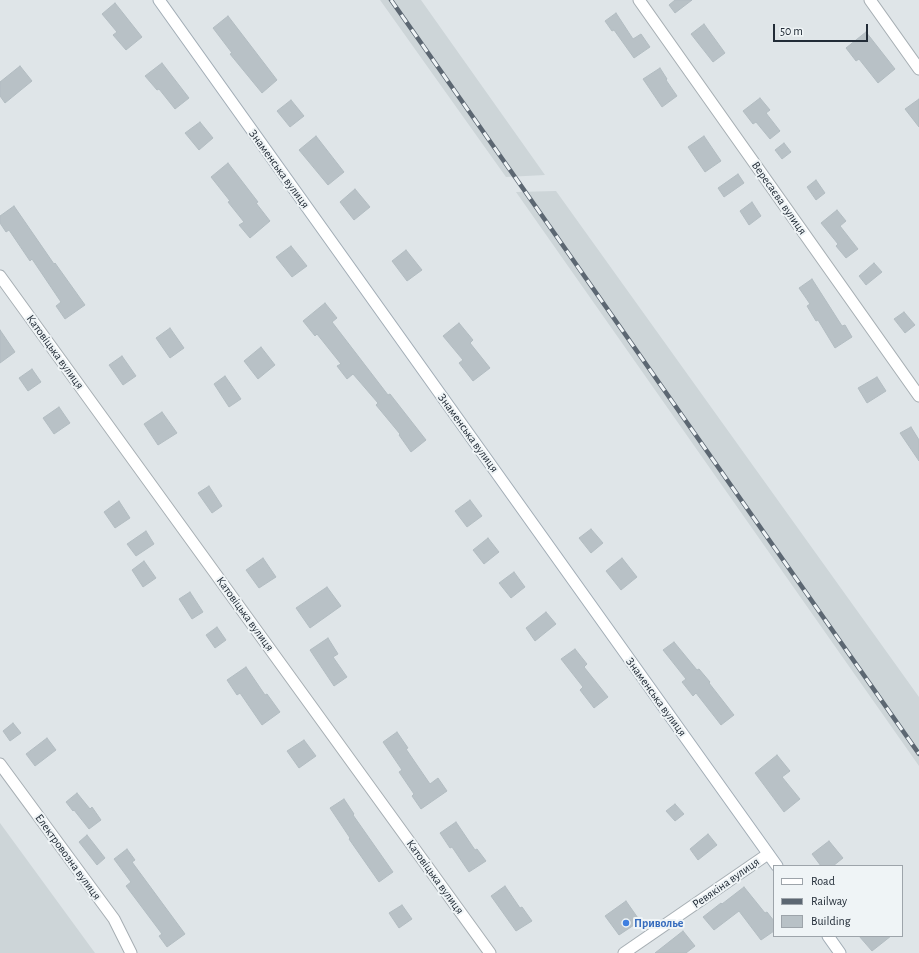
<!DOCTYPE html>
<html>
<head>
<meta charset="utf-8">
<style>
	body { margin:0 }
	#map { position:relative; width:919px; height:953px; overflow:hidden; background:#dfe5e8; font-family:"Alegreya Sans",sans-serif }
	canvas { display:block }
	.legend { position:absolute; left:773px; top:865px; width:130px; height:72px; box-sizing:border-box; background:#eff4f6; border:1px solid #9da4aa; margin:0; padding:5px 7px; list-style:none; font-size:12px; color:#222c37 }
	.legend li { display:flex; align-items:center; gap:8px; height:20px }
	.legend b { width:20px; border:1px solid #9da4aa }
	.scale { position:absolute; left:773px; top:24px; width:95px; height:18px; box-sizing:border-box; border:2px solid #222c37; border-top:0; padding-left:5px; font-size:12px; line-height:14px; white-space:nowrap; color:#222c37; -webkit-text-stroke:3px #eff4f6; paint-order:stroke }
</style>
</head>
<body>
<div id="map">
<canvas width="919" height="953"></canvas>
<ul class="legend">
<li><b style="height:5px;background:#fff"></b>Road</li>
<li><b style="height:5px;background:#5c6772"></b>Railway</li>
<li><b style="height:11px;background:#b8c1c6"></b>Building</li>
</ul>
<div class="scale">50 m</div>
</div>
<script>
const c = document.querySelector('canvas').getContext('2d');
c.lineJoin = 'round';
function fillPath(path, color) { c.fillStyle = color; c.fill(path, 'evenodd'); }
const poly = rows => new Path2D(rows.map(r => 'M' + r).join(''));
function strokePath(path, color, width, dash) { c.strokeStyle = color; c.lineWidth = width; c.lineCap = dash ? 'butt' : 'round'; c.setLineDash(dash || []); c.stroke(path); }
function drawText(font, color, halo, rows, align = 'center') {
  c.font = font + ' "Alegreya Sans",sans-serif'; c.lineWidth = 4; c.setLineDash([]); c.textBaseline = 'middle'; c.strokeStyle = halo; c.fillStyle = color; for (const [text, x, y, turn = 0] of rows) {
    c.save(); c.translate(x, y); c.rotate((+turn || 0) * Math.PI / 180); c.textAlign = isNaN(turn) ? turn : align; if (halo) c.strokeText(text, 0, 0); c.fillText(text, 0, 0); c.restore();
  }
}
const built = poly([
	[380,0,421,0,545,175,506,177],
	[556,191,919,697,919,766,516,192],
	[0,823,95,953,0,953]
]);
const building = poly([
	[675,0,692,0,675,13,669,5,675,0],
	[115,3,142,37,126,50,113,35,117,32,102,14,115,3],
	[616,13,633,39,641,34,650,47,634,58,614,30,612,31,605,21,616,13],
	[228,16,277,80,262,93,230,54,232,53,213,28,228,16],
	[704,24,725,53,713,62,691,34,704,24],
	[866,32,895,69,878,83,859,59,856,61,846,48,866,32],
	[162,63,189,98,175,109,159,89,157,90,145,76,162,63],
	[20,66,32,81,5,103,0,96,0,82,20,66],
	[660,68,667,79,666,80,677,96,662,107,643,79,660,68],
	[760,98,770,110,766,113,780,131,770,139,756,122,753,124,743,111,760,98],
	[919,99,919,127,905,109,919,99],
	[291,100,304,116,290,127,277,111,291,100],
	[200,122,213,138,199,150,185,133,200,122],
	[316,136,344,172,328,185,299,150,316,136],
	[704,136,721,161,705,172,688,147,704,136],
	[784,143,791,152,782,159,775,150,784,143],
	[228,163,258,202,256,203,270,221,250,238,239,225,244,222,228,202,230,201,211,177,228,163],
	[738,174,744,183,724,197,718,188,738,174],
	[816,180,825,193,816,200,807,187,816,180],
	[355,189,370,207,354,220,340,202,355,189],
	[752,202,761,216,749,225,740,211,752,202],
	[14,206,54,264,55,263,85,305,65,319,56,306,61,302,32,259,30,261,9,230,6,232,0,223,0,216,14,206],
	[837,210,846,221,840,226,858,249,846,258,836,246,838,244,821,223,837,210],
	[291,246,307,266,292,277,276,257,291,246],
	[406,250,422,270,407,281,392,261,406,250],
	[874,263,882,272,866,285,859,276,874,263],
	[812,279,842,326,845,325,852,337,835,348,818,320,816,321,807,306,810,304,799,288,812,279],
	[325,303,337,318,332,322,388,395,390,394,426,440,411,452,399,435,400,434,376,405,378,403,353,374,347,379,337,366,341,364,317,334,315,336,303,321,325,303],
	[904,312,915,325,905,333,894,319,904,312],
	[459,323,473,340,470,343,490,368,473,381,459,363,463,360,443,336,459,323],
	[170,328,184,348,170,358,156,338,170,328],
	[0,330,15,352,0,363,0,330],
	[261,347,275,365,258,379,244,361,261,347],
	[122,356,136,376,123,385,109,365,122,356],
	[32,369,41,382,28,391,19,378,32,369],
	[225,376,241,399,229,407,214,384,225,376],
	[877,377,886,391,867,403,858,388,877,377],
	[59,407,70,423,54,434,43,418,59,407],
	[162,412,177,433,158,445,144,424,162,412],
	[911,427,919,440,919,461,900,433,911,427],
	[209,486,222,506,212,513,198,493,209,486],
	[470,500,482,516,467,527,455,511,470,500],
	[119,501,130,518,115,528,104,512,119,501],
	[591,529,603,543,591,553,579,538,591,529],
	[146,531,154,544,136,556,127,544,146,531],
	[488,538,499,552,484,564,473,550,488,538],
	[263,558,276,577,259,588,246,570,263,558],
	[622,558,637,577,621,590,606,571,622,558],
	[144,561,156,578,143,587,132,570,144,561],
	[514,572,525,587,511,598,499,583,514,572],
	[327,587,341,606,310,628,296,608,327,587],
	[190,592,203,612,192,619,179,599,190,592],
	[546,612,556,624,535,641,526,628,546,612],
	[217,627,226,640,215,648,206,635,217,627],
	[328,638,338,654,333,657,347,677,334,686,310,650,328,638],
	[674,642,697,670,699,669,710,682,709,683,734,715,721,725,696,693,693,696,682,682,686,679,663,650,674,642],
	[575,649,587,664,584,667,608,697,594,708,580,690,583,687,561,659,575,649],
	[246,667,265,695,267,694,280,712,262,725,240,693,237,695,227,680,246,667],
	[13,723,21,733,10,741,3,731,13,723],
	[397,732,408,748,406,749,430,784,438,778,447,791,421,809,412,796,414,794,399,772,402,770,383,742,397,732],
	[47,738,56,750,35,766,26,754,47,738],
	[304,740,316,756,299,768,287,751,304,740],
	[777,755,790,771,782,777,800,799,784,812,755,773,777,755],
	[77,793,90,809,92,807,101,820,89,829,74,810,73,811,66,802,77,793],
	[344,799,354,814,353,815,393,872,379,882,349,839,350,838,330,808,344,799],
	[675,804,684,814,675,821,666,811,675,804],
	[456,822,475,850,477,849,486,861,469,872,452,847,450,848,440,833,456,822],
	[708,834,717,845,698,860,690,849,708,834],
	[87,835,105,858,97,865,79,842,87,835],
	[829,841,843,858,833,866,821,866,812,854,829,841],
	[127,849,135,860,132,862,185,934,167,947,159,936,162,934,126,886,131,882,114,859,127,849],
	[505,886,520,908,522,907,532,921,516,931,491,896,505,886],
	[744,887,765,913,767,912,774,921,774,931,761,940,739,911,714,930,703,917,721,903,722,904,744,887],
	[626,901,640,921,619,935,605,916,626,901],
	[402,905,412,919,399,928,389,913,402,905],
	[683,931,695,946,686,953,655,953,683,931],
	[859,936,891,936,872,951,859,936]
]);
const minor = poly([
	[639,0,919,396],
	[870,0,919,69],
	[0,276,490,953],
	[0,764,114,919,131,953]
]);
const tertiary = poly([
	[624,953,768,854]
]);
const secondary = poly([
	[159,0,777,866],
	[828,936,840,953]
]);
const rail = poly([
	[391,0,919,754]
]);
const markers = [
	[626,923,4,"#3f7fe0"]
];
const streetNames = [
	["Знаменська вулиця",279,169,54],
	["Вересаєва вулиця",779,198,55],
	["Катовіцька вулиця",55,352,54],
	["Знаменська вулиця",468,433,54],
	["Катовіцька вулиця",245,614,54],
	["Знаменська вулиця",656,697,54],
	["Електровозна вулиця",68,857,54],
	["Катовіцька вулиця",435,877,54],
	["Ревякіна вулиця",726,883,-35]
];
const shopNames = [
	["Приволье",634,923]
];
fillPath(built, '#cdd5d8');
fillPath(building, '#b8c1c6');
strokePath(building, '#b2bcc1', 1);
strokePath(minor, '#a6aeb3', 13);
strokePath(tertiary, '#a6aeb3', 13);
strokePath(secondary, '#a2adb6', 13);
strokePath(minor, '#fff', 11);
strokePath(tertiary, '#fff', 11);
strokePath(secondary, '#fff', 11);
strokePath(rail, '#5c6772', 4.5);
strokePath(rail, '#eff4f6', 3, [9]);
for (const [x, y, r, color] of markers) { const dot = new Path2D(); dot.arc(x, y, r, 0, 2 * Math.PI); c.fillStyle = color; c.fill(dot); strokePath(dot, '#eff4f6', 1.5); }
drawText('12px', '#222c37', '#eff4f6', streetNames);
drawText('bold 12px', '#366cbe', '#eff4f6', shopNames, 'left');
</script>
</body>
</html>
